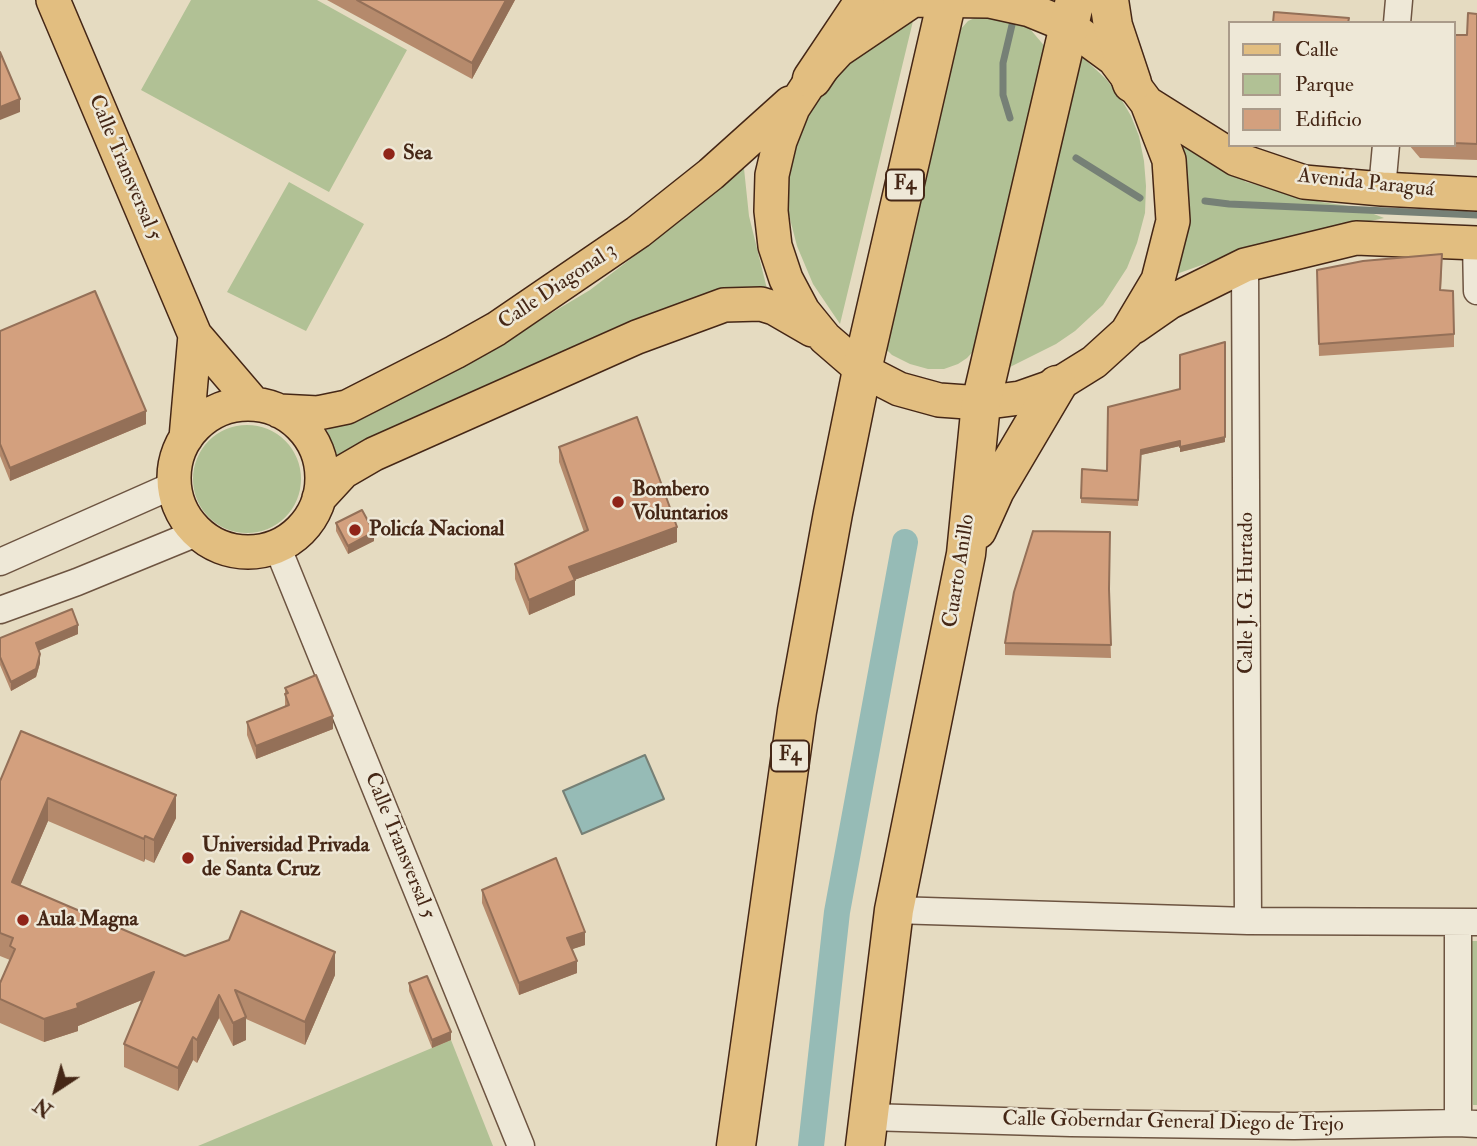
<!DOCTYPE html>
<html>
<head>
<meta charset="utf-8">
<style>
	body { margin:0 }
	#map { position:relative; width:1477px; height:1146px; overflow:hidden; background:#e5dbc1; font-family:"IM FELL Double Pica",serif }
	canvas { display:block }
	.legend { position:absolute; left:1228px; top:21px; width:228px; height:126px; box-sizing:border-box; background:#eee8d7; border:2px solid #aa9b8a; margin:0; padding:9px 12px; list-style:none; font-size:21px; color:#452716 }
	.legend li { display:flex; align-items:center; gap:14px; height:35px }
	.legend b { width:35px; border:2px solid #aa9b8a }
	.north { position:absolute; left:21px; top:1055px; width:70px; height:70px; -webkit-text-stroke:5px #eee8d7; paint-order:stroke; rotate:216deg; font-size:19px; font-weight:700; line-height:28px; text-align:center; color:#452716 }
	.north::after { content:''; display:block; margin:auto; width:24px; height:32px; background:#452716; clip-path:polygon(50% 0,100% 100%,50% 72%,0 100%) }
</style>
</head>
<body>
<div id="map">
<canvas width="1477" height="1146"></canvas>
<ul class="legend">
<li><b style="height:9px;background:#e2be80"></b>Calle</li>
<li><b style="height:19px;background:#b1c195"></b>Parque</li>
<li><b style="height:19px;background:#d3a07e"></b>Edificio</li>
</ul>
<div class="north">N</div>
</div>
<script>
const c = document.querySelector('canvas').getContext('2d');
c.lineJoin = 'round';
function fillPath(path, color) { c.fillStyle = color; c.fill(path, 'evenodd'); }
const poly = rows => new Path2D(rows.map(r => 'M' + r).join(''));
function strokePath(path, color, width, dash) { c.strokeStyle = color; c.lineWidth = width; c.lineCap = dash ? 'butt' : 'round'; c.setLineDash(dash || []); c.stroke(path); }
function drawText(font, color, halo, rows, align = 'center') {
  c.font = font + ' "IM FELL Double Pica",serif'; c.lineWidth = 5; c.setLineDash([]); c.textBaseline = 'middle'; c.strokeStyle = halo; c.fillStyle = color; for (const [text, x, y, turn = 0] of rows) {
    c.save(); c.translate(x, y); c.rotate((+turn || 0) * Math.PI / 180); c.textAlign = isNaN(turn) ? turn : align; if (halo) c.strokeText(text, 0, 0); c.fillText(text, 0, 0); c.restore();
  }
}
const green = poly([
	[191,0,317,0,407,50,329,192,141,90],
	[993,15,1013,20,1030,29,1047,49,980,344,967,358,958,364,944,369,928,369,910,364,892,355,886,349,951,40,968,21,977,17],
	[913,21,840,324,813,284,797,246,788,211,787,189,788,165,814,94,877,35],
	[1076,51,1106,79,1120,97,1131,116,1139,136,1144,161,1146,186,1145,213,1137,243,1127,268,1103,305,1075,331,1056,344,1010,367],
	[1182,139,1246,182,1321,202,1356,207,1384,218,1244,250,1168,277,1184,212],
	[743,159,749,216,767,289,719,292,679,303,616,327,336,458,327,430,393,401,463,366,590,290,680,221],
	[289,182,364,224,306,331,227,292],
	'193 479a54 54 0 1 1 108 0a54 54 0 1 1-108 0Z',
	[1471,941,1477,941,1477,1105,1473,1105],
	[451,1040,493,1146,198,1146]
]);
const water = poly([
	[645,755,664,799,582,834,563,791,645,755]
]);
const stream = poly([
	[1010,118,1003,95,1003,63,1012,25],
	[1076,158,1140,198],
	[1205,201,1229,204,1477,215]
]);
const canal = poly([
	[811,1146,837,912,905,542]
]);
const minor = poly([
	[1397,23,1399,0],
	[1382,189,1386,145],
	[1476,243,1477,291],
	[1245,265,1248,921],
	[277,546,521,1146],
	[0,562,174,485],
	[0,610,77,582,199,532],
	[894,910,1248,921,1477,922],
	[868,1117,1071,1123,1294,1126,1458,1123,1477,1124],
	[1458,1123,1458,923]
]);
const major = poly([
	[53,0,195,335,254,404],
	[913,0,989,1,1030,10,1069,26,1114,59,1147,103,1169,160,1173,221,1158,280,1127,332,1094,362,1057,385,1020,398,981,403,939,400,899,389,862,370,825,338,803,311,786,279,775,246,771,211,772,175,780,141,793,108,812,79,839,50,913,0],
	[1147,103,1236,159,1304,182,1382,189,1477,194],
	[1134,327,1170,302,1245,265,1356,238,1477,243],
	'174 478a74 74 0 1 1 148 0a74 74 0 1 1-148 0Z',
	[279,411,318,413,347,407,455,352,496,329,638,232,711,174,790,103],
	[186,438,195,335],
	[319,498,343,472,374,454,637,337,724,305,761,304,774,308,812,330]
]);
const highway = poly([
	[1109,0,1113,26,1132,83],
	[812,79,865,0],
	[977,530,995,490,1057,385],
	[736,1146,797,711,833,513,862,370,947,0],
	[865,1146,894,910,966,554,981,403,1075,0]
]);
const wall = poly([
	[327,0,515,0,472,79],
	[1477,14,1477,160,1420,158,1409,145,1454,145,1454,35,1467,35],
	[1442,267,1441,290,1454,334,1454,347,1319,356,1317,270],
	[0,331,146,424,10,481,0,456],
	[1108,407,1225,442,1180,452,1180,446,1141,455,1138,506,1081,503,1081,498,1107,471],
	[559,447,677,542,574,580,575,595,529,615,515,579,515,564,584,532,559,462],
	[336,523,374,541,348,554,336,531],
	[1109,594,1111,658,1005,655,1005,643],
	[78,634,39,650,40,663,36,677,11,691,0,665,0,638],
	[285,688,333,729,256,759,247,735,247,722,285,707],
	[0,781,176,818,154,863,145,859,144,862,48,821,20,886,185,956,335,975,305,1045,246,1019,246,1040,233,1046,219,1018,197,1063,193,1060,178,1091,124,1067,124,1044,142,1000,78,1026,78,1031,44,1042,0,1023,0,983,10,961,10,960,0,956],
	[482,890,585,945,572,949,577,973,519,995,482,903],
	[409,983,451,1040,432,1048,409,991]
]);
const shadedWall = poly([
	[506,0,515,0,472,79,472,63],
	[20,99,20,112,0,120,0,107],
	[146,411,146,424,10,481,10,468],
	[1225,437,1225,442,1180,452,1180,447],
	[1180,441,1180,446,1141,455,1138,506,1141,450],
	[677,527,677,542,569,582,569,567],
	[374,532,374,541,348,554,348,546],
	[575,580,575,595,529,615,529,600],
	[78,625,78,634,36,652,36,643],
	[40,654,40,663,36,677,11,691,11,682],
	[333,716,333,729,256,759,256,746],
	[176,795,176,818,154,863,154,840],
	[48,798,48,821,12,905,12,882],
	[145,836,145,859,144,862,144,839],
	[585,932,585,945,567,951,567,938],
	[335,952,335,975,305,1045,305,1022],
	[577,961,577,973,519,995,519,983],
	[154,972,154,995,78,1026,78,1031,44,1042,44,1019,77,1004],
	[219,995,219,1018,197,1063,197,1040],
	[246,1017,246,1040,233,1046,233,1023],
	[451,1032,451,1040,432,1048,432,1040],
	[193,1037,193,1060,178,1091,178,1068]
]);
const building = poly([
	[357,0,506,0,472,63,357,0],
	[1274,12,1349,18,1348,23,1273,23,1274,12],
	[1468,13,1477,14,1477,144,1454,143,1454,35,1467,35,1468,13],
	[0,52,20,99,0,107,0,52],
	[1442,254,1440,290,1453,291,1454,334,1319,344,1317,270,1363,261,1442,254],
	[95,291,146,411,10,468,0,444,0,331,95,291],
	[1225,342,1225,437,1180,447,1180,441,1141,450,1138,500,1081,498,1082,469,1107,471,1108,407,1180,389,1180,355,1225,342],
	[637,417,677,527,569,567,575,580,529,600,515,564,588,530,559,447,637,417],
	[362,510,374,532,348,546,336,523,362,510],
	[1033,531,1110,532,1109,589,1111,645,1005,643,1014,592,1033,531],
	[72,609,78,625,36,643,40,654,36,669,11,682,0,657,0,638,72,609],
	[316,675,333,716,256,746,247,722,289,705,285,694,288,693,285,688,316,675],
	[21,731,176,795,154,840,145,836,144,839,48,798,12,882,185,956,229,940,241,911,335,952,305,1022,235,990,246,1017,233,1023,219,995,197,1040,193,1037,178,1068,124,1044,154,972,77,1004,78,1008,44,1019,0,999,0,983,15,949,10,946,13,938,0,933,0,781,21,731],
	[556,858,585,932,567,938,577,961,519,983,482,890,556,858],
	[427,976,451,1032,432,1040,409,983,427,976]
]);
const markers = [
	[389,154,7,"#8f2418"],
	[618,502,7,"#8f2418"],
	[355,530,7,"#8f2418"],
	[188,858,7,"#8f2418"],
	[23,920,7,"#8f2418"]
];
const shields = [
	[905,185,38],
	[790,756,38]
];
const shieldNames = [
	["F4",905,185],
	["F4",790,756]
];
const poiNames = [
	["Sea",403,154],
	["Bombero",632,490],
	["Voluntarios",632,514],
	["Policía Nacional",369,530],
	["Universidad Privada",202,846],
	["de Santa Cruz",202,870],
	["Aula Magna",37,920]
];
const streetNames = [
	["Calle Transversal 5",124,168,67],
	["Avenida Paraguá",1366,184,6],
	["Calle Diagonal 3",558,287,-34],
	["Cuarto Anillo",960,571,-81],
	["Calle J. G. Hurtado",1247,593,-90],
	["Calle Transversal 5",399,846,68],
	["Calle Goberndar General Diego de Trejo",1173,1123,1]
];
fillPath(green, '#b1c195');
fillPath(water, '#96bbb6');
strokePath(water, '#768076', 2);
strokePath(stream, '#768076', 7);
strokePath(canal, '#96bbb6', 26);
strokePath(minor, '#6d5441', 29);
strokePath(major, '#452716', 36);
strokePath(highway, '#452716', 41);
strokePath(minor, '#eee8d7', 26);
strokePath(major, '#e2be80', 33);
strokePath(highway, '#e2be80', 38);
fillPath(wall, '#b58a6c');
fillPath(shadedWall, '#947058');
fillPath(building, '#d3a07e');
strokePath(building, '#947058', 2);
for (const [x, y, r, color] of markers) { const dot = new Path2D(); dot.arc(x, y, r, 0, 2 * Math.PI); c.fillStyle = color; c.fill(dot); strokePath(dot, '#eee8d7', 2.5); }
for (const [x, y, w] of shields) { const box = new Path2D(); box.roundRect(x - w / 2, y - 15.5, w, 31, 5); c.fillStyle = '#eee8d7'; c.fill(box); strokePath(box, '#452716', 2); }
drawText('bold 19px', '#452716', null, shieldNames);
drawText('bold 21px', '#452716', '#eee8d7', poiNames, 'left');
drawText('21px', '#452716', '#eee8d7', streetNames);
</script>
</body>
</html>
